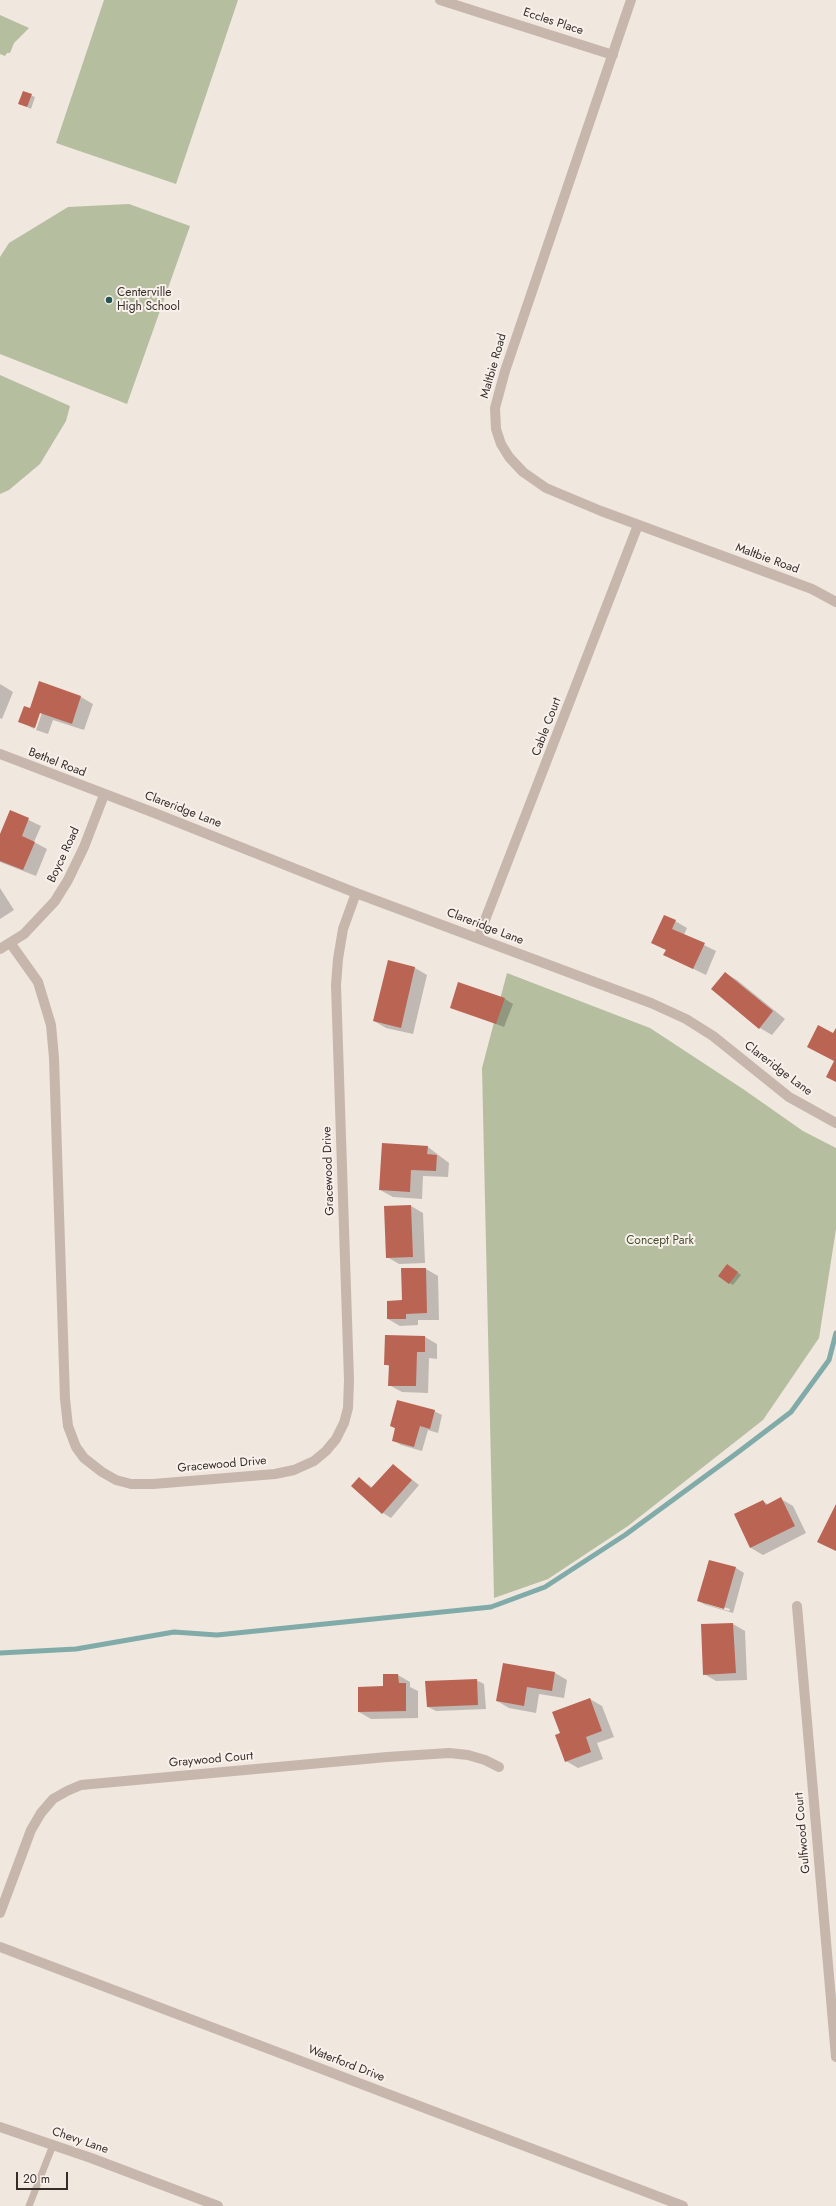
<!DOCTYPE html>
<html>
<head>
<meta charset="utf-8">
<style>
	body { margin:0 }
	#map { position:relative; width:836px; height:2206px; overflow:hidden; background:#f0e7df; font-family:Jost,sans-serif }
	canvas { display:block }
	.scale { position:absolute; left:16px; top:2172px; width:52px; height:18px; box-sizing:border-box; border:2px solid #362d2a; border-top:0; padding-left:5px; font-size:12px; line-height:14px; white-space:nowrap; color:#362d2a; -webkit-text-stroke:3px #f8f1eb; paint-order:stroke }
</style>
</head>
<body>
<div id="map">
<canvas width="836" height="2206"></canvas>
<div class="scale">20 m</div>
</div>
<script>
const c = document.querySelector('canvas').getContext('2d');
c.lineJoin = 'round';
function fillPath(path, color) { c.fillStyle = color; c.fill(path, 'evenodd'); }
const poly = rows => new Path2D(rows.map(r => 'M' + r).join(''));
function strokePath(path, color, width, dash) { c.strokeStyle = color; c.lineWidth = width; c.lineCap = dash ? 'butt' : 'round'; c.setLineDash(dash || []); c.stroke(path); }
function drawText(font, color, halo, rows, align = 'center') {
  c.font = font + ' Jost,sans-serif'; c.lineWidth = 4; c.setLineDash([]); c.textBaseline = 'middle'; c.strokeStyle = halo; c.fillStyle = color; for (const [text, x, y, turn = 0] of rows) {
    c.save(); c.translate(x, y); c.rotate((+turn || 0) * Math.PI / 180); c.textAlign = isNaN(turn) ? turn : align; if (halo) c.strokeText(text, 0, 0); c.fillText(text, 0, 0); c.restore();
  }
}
const green = poly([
	[104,0,238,0,176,184,56,143],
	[0,15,29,28,14,43,10,53,7,53,5,56,0,54],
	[129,204,190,226,127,404,0,354,0,257,9,243,68,207],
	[0,375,70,406,66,421,40,464,9,490,0,494],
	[507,973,650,1028,743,1089,803,1131,836,1148,836,1229,819,1338,763,1420,628,1526,548,1579,494,1598,482,1068]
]);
const shadow = poly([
	[23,92,35,97,31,109,23,105],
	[40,683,81,697,93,704,84,730,53,720,48,734,36,730,42,713,39,713,34,729,19,721,30,709],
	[0,684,13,692,2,719,0,718],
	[10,811,41,826,34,842,47,849,36,876,0,862,0,835],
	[0,888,14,910,0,919],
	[675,921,687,928,684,935,716,951,706,975,665,955,667,950,653,943],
	[389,961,415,968,427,975,413,1034,386,1028,374,1021],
	[725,973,737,980,785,1019,772,1035,760,1028],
	[505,999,513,1004,504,1027,451,1007],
	[428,1147,449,1163,448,1177,423,1176,422,1199,393,1197,380,1190],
	[411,1206,423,1213,425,1263,399,1264,387,1257],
	[731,1267,741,1275,733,1285,719,1276],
	[426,1269,438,1276,439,1320,418,1320,418,1325,400,1326,388,1319],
	[425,1337,437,1344,437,1359,429,1358,428,1393,402,1392,389,1385,390,1367,385,1364],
	[434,1411,442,1415,438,1433,428,1430,422,1451,401,1445,393,1440,396,1429,391,1426],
	[393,1465,419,1485,391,1518,383,1513,359,1478,373,1488],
	[781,1499,793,1506,806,1533,763,1555,751,1548,735,1515,763,1501,769,1505],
	[709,1561,736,1568,744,1573,733,1613,706,1605,698,1601],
	[706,1602,730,1609,729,1611,706,1604],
	[733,1624,745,1631,747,1680,716,1681,704,1674,702,1625],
	[555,1673,567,1680,564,1698,539,1694,536,1713,509,1708,497,1701],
	[398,1675,410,1682,410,1687,418,1691,418,1718,371,1719,359,1712],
	[476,1680,484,1684,486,1709,436,1711,428,1707],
	[590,1699,602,1706,614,1737,597,1743,603,1759,578,1768,566,1761,561,1734]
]);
const stream = poly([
	[0,1653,76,1649,174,1632,217,1635,491,1607,545,1587,625,1535,737,1453,791,1412,829,1360,836,1333]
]);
const building = poly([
	[23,91,32,94,27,107,18,104],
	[39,681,81,696,72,724,40,713,35,728,18,722,24,706,30,708],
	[10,810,29,818,22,836,35,842,23,870,0,861,0,834],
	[664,915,676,920,672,929,705,943,693,969,663,955,666,950,651,943],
	[388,960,415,967,401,1028,373,1021],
	[725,972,773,1011,759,1029,711,989],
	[458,982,505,998,496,1024,450,1008],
	[818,1025,833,1033,836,1028,836,1082,826,1077,834,1061,807,1047],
	[382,1143,428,1146,427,1154,437,1155,436,1171,411,1170,410,1192,379,1190],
	[411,1205,413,1257,386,1258,384,1206],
	[727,1264,738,1272,729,1284,718,1276],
	[401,1268,426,1268,427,1313,406,1314,406,1319,387,1319,387,1301,402,1300],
	[385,1335,425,1336,425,1352,417,1352,416,1386,388,1386,389,1365,384,1365],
	[397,1400,435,1410,430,1429,420,1426,414,1447,392,1441,395,1428,390,1426],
	[393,1464,412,1480,382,1514,351,1486,359,1477,371,1488],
	[781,1497,795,1526,750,1548,734,1514,763,1500,766,1505],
	[836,1504,836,1551,817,1542],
	[709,1560,736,1567,724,1609,697,1601],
	[733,1623,736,1673,703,1675,701,1624],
	[503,1663,555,1672,552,1691,527,1687,524,1706,496,1701],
	[383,1674,398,1674,399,1683,406,1683,406,1711,358,1712,358,1687,383,1686],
	[477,1679,478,1705,427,1707,425,1681],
	[590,1698,602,1731,586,1737,591,1752,565,1762,555,1735,560,1733,552,1712]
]);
const service = poly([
	[29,2206,53,2145]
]);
const minor = poly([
	[440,0,613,55],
	[631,0,505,371,495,408,496,429,501,444,509,457,523,472,546,488,601,511,812,589,836,602],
	[0,754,152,812,356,893,651,1003,686,1019,713,1036,789,1097,836,1123],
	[478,938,638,525],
	[11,944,38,982,51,1025,54,1058,65,1399,68,1426,76,1447,84,1458,102,1472,116,1480,131,1484,153,1484,275,1474,294,1470,314,1461,326,1451,336,1439,344,1423,348,1408,349,1380,336,985,338,959,343,929,356,893],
	[0,949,24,934,55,901,68,880,84,847,104,795],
	[797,1606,836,2057],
	[0,1913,31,1830,41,1813,53,1799,67,1791,81,1785,387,1757,449,1753,468,1755,485,1760,499,1767],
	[0,1947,683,2206],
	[0,2127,91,2158,218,2206]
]);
const markers = [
	[109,300,4,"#245453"]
];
const streetNames = [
	["Eccles Place",553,22,18],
	["Maltbie Road",494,366,-74],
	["Maltbie Road",767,559,20],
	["Cable Court",547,727,-69],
	["Bethel Road",57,763,21],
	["Clareridge Lane",183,810,21],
	["Boyce Road",64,855,-65],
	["Clareridge Lane",485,927,21],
	["Clareridge Lane",778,1069,37],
	["Gracewood Drive",329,1171,-92],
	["Gracewood Drive",222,1465,-5],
	["Graywood Court",211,1760,-5],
	["Gulfwood Court",803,1833,-95],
	["Waterford Drive",346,2064,21],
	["Chevy Lane",80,2141,19]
];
const poiNames = [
	["Centerville",117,293],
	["High School",117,307]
];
const parkNames = [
	["Concept Park",660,1241]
];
fillPath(green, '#b6bea0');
fillPath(shadow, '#0003');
strokePath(stream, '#81aba9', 5);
fillPath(building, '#ba6454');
strokePath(service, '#c7b6ac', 7);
strokePath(minor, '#c7b6ac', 10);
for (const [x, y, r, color] of markers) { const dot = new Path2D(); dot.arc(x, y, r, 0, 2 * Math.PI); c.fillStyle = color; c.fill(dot); strokePath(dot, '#f8f1eb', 1.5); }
drawText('12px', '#362d2a', '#f8f1eb', streetNames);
drawText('12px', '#362d2a', '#f8f1eb', poiNames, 'left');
drawText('12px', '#485230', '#f8f1eb', parkNames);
</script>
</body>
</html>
